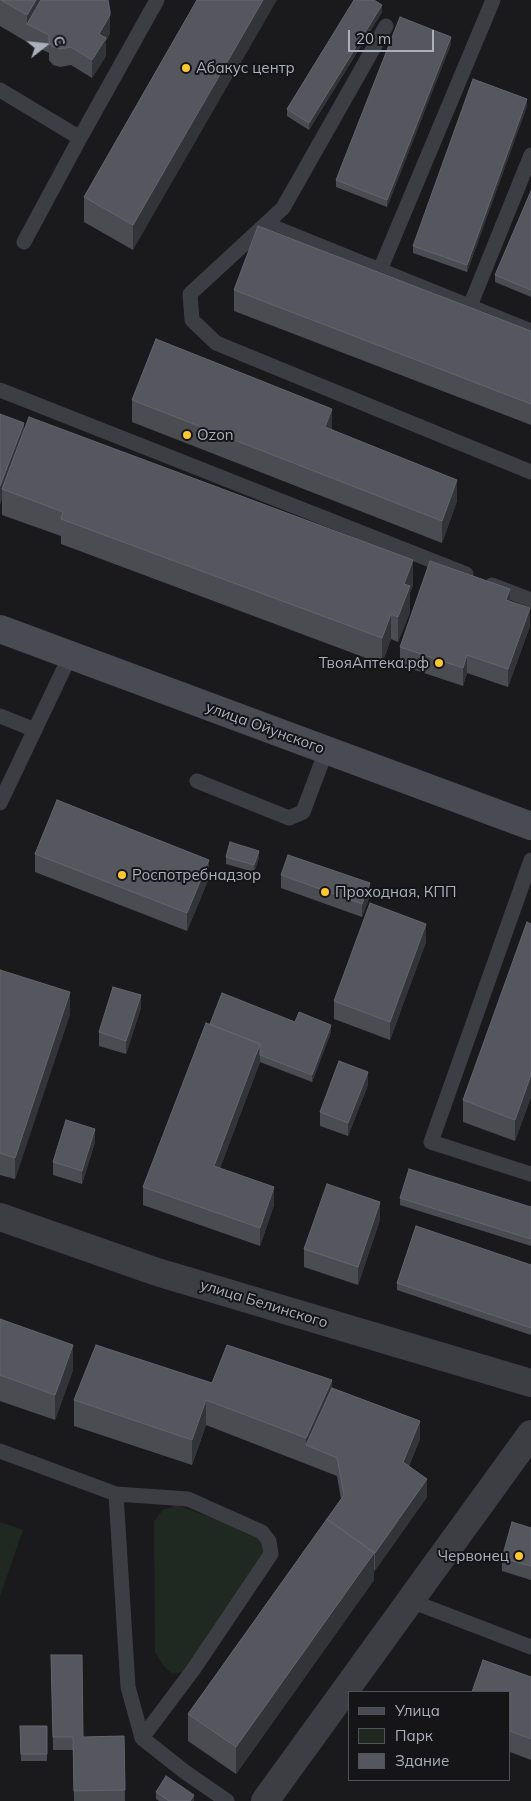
<!DOCTYPE html>
<html>
<head>
<meta charset="utf-8">
<style>
	body { margin:0 }
	#map { position:relative; width:531px; height:1801px; overflow:hidden; background:#1a1a1d; font-family:Mulish,sans-serif }
	canvas { display:block }
	.legend { position:absolute; left:348px; top:1691px; width:162px; height:90px; box-sizing:border-box; background:#151518; border:1px solid #51535a; margin:0; padding:6px 9px; list-style:none; font-size:15px; color:#acb0bd }
	.legend li { display:flex; align-items:center; gap:10px; height:25px }
	.legend b { width:25px; border:1px solid #51535a }
	.north { position:absolute; left:20px; top:20px; width:50px; height:50px; -webkit-text-stroke:4px #151518; paint-order:stroke; rotate:74deg; font-size:14px; font-weight:700; line-height:20px; text-align:center; color:#acb0bd }
	.north::after { content:''; display:block; margin:auto; width:18px; height:22px; background:#acb0bd; clip-path:polygon(50% 0,100% 100%,50% 72%,0 100%) }
	.scale { position:absolute; left:348px; top:30px; width:86px; height:22px; box-sizing:border-box; border:2px solid #acb0bd; border-top:0; padding-left:6px; font-size:15px; line-height:18px; white-space:nowrap; color:#acb0bd; -webkit-text-stroke:4px #151518; paint-order:stroke }
</style>
</head>
<body>
<div id="map">
<canvas width="531" height="1801"></canvas>
<ul class="legend">
<li><b style="height:6px;background:#494a52"></b>Улица</li>
<li><b style="height:14px;background:#1f2821"></b>Парк</li>
<li><b style="height:14px;background:#56575e"></b>Здание</li>
</ul>
<div class="north">С</div>
<div class="scale">20 m</div>
</div>
<script>
const c = document.querySelector('canvas').getContext('2d');
c.lineJoin = 'round';
function fillPath(path, color) { c.fillStyle = color; c.fill(path, 'evenodd'); }
const poly = rows => new Path2D(rows.map(r => 'M' + r).join(''));
function strokePath(path, color, width, dash) { c.strokeStyle = color; c.lineWidth = width; c.lineCap = dash ? 'butt' : 'round'; c.setLineDash(dash || []); c.stroke(path); }
function drawText(font, color, halo, rows, align = 'center') {
  c.font = font + ' Mulish,sans-serif'; c.lineWidth = 4; c.setLineDash([]); c.textBaseline = 'middle'; c.strokeStyle = halo; c.fillStyle = color; for (const [text, x, y, turn = 0] of rows) {
    c.save(); c.translate(x, y); c.rotate((+turn || 0) * Math.PI / 180); c.textAlign = isNaN(turn) ? turn : align; if (halo) c.strokeText(text, 0, 0); c.fillText(text, 0, 0); c.restore();
  }
}
const green = poly([
	[177,1505,275,1541,185,1672,171,1673,163,1665,155,1652,154,1521,163,1510],
	[0,1522,23,1530,0,1596]
]);
const service = poly([
	[386,26,283,208,190,294,192,320,216,343,531,472],
	[0,90,80,138,157,0],
	[266,224,531,331],
	[24,242,80,138],
	[380,270,493,0],
	[470,306,531,155],
	[0,390,466,574],
	[492,585,531,600],
	[0,716,35,730],
	[197,781,289,818,303,812,326,751],
	[0,803,70,656],
	[531,860,431,1142,531,1174],
	[0,1451,116,1494,188,1499,262,1532,269,1541,271,1554,193,1670,142,1738,128,1687,116,1494],
	[411,1601,531,1647],
	[142,1738,185,1772,227,1801]
]);
const minor = poly([
	[0,1217,157,1272,531,1383],
	[265,1801,531,1434]
]);
const secondary = poly([
	[0,629,531,826]
]);
const wall = poly([
	[0,0,108,0,110,29,110,33,106,41,106,56,92,78,71,65,60,67,53,65,49,60,49,53,27,42,0,26],
	[197,0,133,250,84,222,84,197],
	[382,12,309,130,287,116,287,109],
	[451,44,387,207,336,187,336,180],
	[527,106,467,272,413,253,413,246],
	[531,191,531,297,495,282,495,275],
	[234,290,531,331,531,425,234,311],
	[132,400,332,430,457,501,442,543,132,422],
	[0,414,24,430,413,585,410,593,410,612,398,642,391,639,382,664,61,544,61,536,2,515,2,499,0,504],
	[510,601,530,626,508,687,467,673,463,686,400,665,400,647],
	[35,854,209,878,187,931,35,872],
	[226,857,259,858,254,872,226,864],
	[281,875,370,896,362,917,281,888],
	[531,924,531,1097,515,1141,463,1122,463,1100],
	[426,942,390,1040,334,1019,334,1001],
	[0,970,70,1014,15,1179,0,1175],
	[141,1008,126,1054,99,1046,99,1032],
	[295,1022,331,1032,312,1082,260,1062,220,1168,274,1205,260,1246,143,1205,143,1187,210,1024],
	[368,1085,348,1136,320,1126,320,1112],
	[95,1142,82,1184,53,1175,53,1162],
	[400,1198,531,1207,531,1246,400,1205],
	[380,1220,358,1285,304,1267,304,1249],
	[531,1265,531,1335,397,1290,397,1283],
	[0,1319,73,1370,55,1420,0,1401],
	[212,1383,332,1388,420,1439,409,1466,427,1497,374,1571,374,1580,236,1774,188,1741,188,1714,341,1499,337,1476,206,1425,192,1465,74,1426,74,1400],
	[531,1528,531,1580,502,1571,502,1558],
	[51,1655,83,1737,124,1736,125,1801,74,1801,73,1750,53,1750],
	[531,1677,531,1760,510,1752,510,1692],
	[20,1726,47,1726,47,1761,21,1761],
	[156,1792,194,1801,159,1801,156,1799]
]);
const shadedWall = poly([
	[36,0,52,0,27,24,27,15],
	[263,0,277,0,133,250,133,225],
	[382,5,382,12,309,130,309,123],
	[110,11,110,33,106,41,106,56,92,78,92,60,99,34],
	[451,37,451,44,387,207,387,200],
	[527,99,527,106,467,272,467,265],
	[332,409,332,430,325,427],
	[24,423,24,441,2,489,2,499,0,504,0,486],
	[457,480,457,501,442,543,442,521],
	[413,560,413,585,410,593,410,612,398,642,398,617,404,584],
	[510,589,510,607,506,600],
	[530,608,530,626,508,687,508,669],
	[391,614,391,639,382,664,382,638],
	[467,655,467,673,463,686,463,668],
	[259,851,259,858,254,872,254,865],
	[209,860,209,878,187,931,187,913],
	[370,883,370,896,362,917,362,904],
	[426,924,426,942,390,1040,390,1022],
	[70,992,70,1014,15,1179,15,1158],
	[141,995,141,1008,126,1054,126,1041],
	[331,1025,331,1032,312,1082,312,1075],
	[260,1044,260,1062,214,1184,214,1166],
	[368,1072,368,1085,348,1136,348,1123],
	[531,1075,531,1097,515,1141,515,1120],
	[95,1129,95,1142,82,1184,82,1171],
	[274,1187,274,1205,260,1246,260,1228],
	[380,1202,380,1220,358,1285,358,1267],
	[73,1345,73,1370,55,1420,55,1395],
	[332,1380,332,1406,306,1445,306,1438],
	[206,1400,206,1425,192,1465,192,1440],
	[420,1421,420,1439,403,1480,403,1462],
	[427,1479,427,1497,375,1571,375,1553],
	[374,1553,374,1580,236,1774,236,1747],
	[194,1795,194,1801,190,1801]
]);
const building = poly([
	[1,0,36,0,27,15,1,0],
	[41,0,108,0,110,11,110,15,99,34,106,38,92,60,71,47,60,49,53,47,49,42,49,35,27,24,41,0],
	[197,0,263,0,133,225,84,197,197,0],
	[354,0,374,0,382,5,309,123,287,109,354,0],
	[400,17,451,37,387,200,336,180,400,17],
	[473,79,527,99,467,265,413,246,473,79],
	[531,191,531,290,495,275,531,191],
	[258,226,531,331,531,404,234,290,258,226],
	[156,339,332,409,325,427,457,480,442,521,132,400,156,339],
	[0,414,24,423,0,486,0,414],
	[29,417,413,560,404,584,410,586,398,617,391,614,382,638,61,519,63,512,2,489,29,417],
	[430,561,510,589,506,600,530,608,508,669,467,655,463,668,400,647,430,561],
	[57,800,209,860,187,913,35,854,57,800],
	[230,842,259,851,254,865,226,857,230,842],
	[288,855,370,883,362,904,281,875,288,855],
	[370,903,426,924,390,1022,334,1001,370,903],
	[527,922,531,924,531,1075,515,1120,463,1100,527,922],
	[0,970,70,992,15,1158,0,1153,0,970],
	[113,987,141,995,126,1041,99,1032,113,987],
	[222,993,295,1022,299,1012,331,1025,312,1075,260,1055,260,1044,210,1024,222,993],
	[206,1023,260,1044,214,1166,274,1187,260,1228,143,1187,206,1023],
	[339,1061,368,1072,348,1123,320,1112,339,1061],
	[66,1120,95,1129,82,1171,53,1162,66,1120],
	[409,1169,531,1207,531,1239,400,1198,409,1169],
	[327,1184,380,1202,358,1267,304,1249,327,1184],
	[416,1226,531,1265,531,1328,397,1283,416,1226],
	[0,1319,73,1345,55,1395,0,1375,0,1319],
	[96,1345,212,1383,227,1345,332,1380,306,1438,206,1400,192,1440,74,1400,96,1345],
	[332,1388,420,1421,403,1462,427,1479,375,1553,327,1519,344,1495,337,1458,306,1445,332,1388],
	[327,1519,374,1553,236,1747,188,1714,327,1519],
	[512,1522,531,1528,531,1566,502,1558,512,1522],
	[51,1655,82,1655,83,1737,124,1736,125,1790,74,1791,73,1737,53,1737,51,1655],
	[483,1660,531,1677,531,1739,510,1731,510,1692,472,1692,483,1660],
	[20,1726,47,1726,47,1754,21,1754,20,1726],
	[166,1776,194,1795,190,1801,169,1801,156,1792,166,1776]
]);
const markers = [
	[186,68,5,"#fbc833"],
	[187,435,5,"#fbc833"],
	[439,663,5,"#fbc833"],
	[122,875,5,"#fbc833"],
	[325,892,5,"#fbc833"],
	[519,1556,5,"#fbc833"]
];
const poiNames = [
	["Абакус центр",196,68],
	["Ozon",197,435],
	["ТвояАптека.рф",429,663,"right"],
	["Роспотребнадзор",132,875],
	["Проходная, КПП",335,892],
	["Червонец",509,1556,"right"]
];
const streetNames = [
	["улица Ойунского",265,728,20],
	["улица Белинского",264,1304,17]
];
fillPath(green, '#1f2821');
strokePath(service, '#3d3d44', 15);
strokePath(minor, '#3d3d44', 28);
strokePath(secondary, '#494a52', 28);
fillPath(wall, '#4b4c52');
fillPath(shadedWall, '#333438');
fillPath(building, '#56575e');
strokePath(building, '#63656c', 1);
for (const [x, y, r, color] of markers) { const dot = new Path2D(); dot.arc(x, y, r, 0, 2 * Math.PI); c.fillStyle = color; c.fill(dot); strokePath(dot, '#151518', 2); }
drawText('15px', '#acb0bd', '#151518', poiNames, 'left');
drawText('15px', '#acb0bd', '#151518', streetNames);
</script>
</body>
</html>
